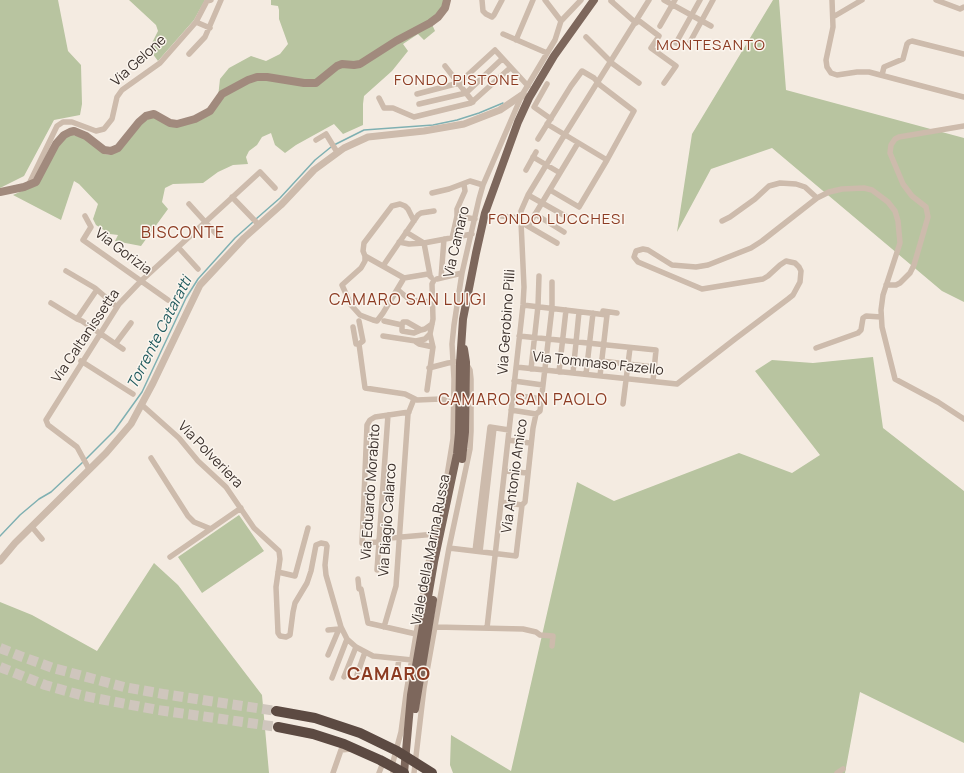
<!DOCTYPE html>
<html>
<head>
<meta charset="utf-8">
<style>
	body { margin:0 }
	canvas { display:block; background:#f4ebe1 }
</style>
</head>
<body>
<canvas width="964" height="773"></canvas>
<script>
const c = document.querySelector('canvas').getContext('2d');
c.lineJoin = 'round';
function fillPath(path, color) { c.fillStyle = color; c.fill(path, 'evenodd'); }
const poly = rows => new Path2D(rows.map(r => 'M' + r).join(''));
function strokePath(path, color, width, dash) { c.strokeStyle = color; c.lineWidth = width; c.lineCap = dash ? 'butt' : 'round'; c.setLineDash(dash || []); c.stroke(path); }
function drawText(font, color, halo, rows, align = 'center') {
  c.font = font + ' Manrope,sans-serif'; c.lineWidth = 3; c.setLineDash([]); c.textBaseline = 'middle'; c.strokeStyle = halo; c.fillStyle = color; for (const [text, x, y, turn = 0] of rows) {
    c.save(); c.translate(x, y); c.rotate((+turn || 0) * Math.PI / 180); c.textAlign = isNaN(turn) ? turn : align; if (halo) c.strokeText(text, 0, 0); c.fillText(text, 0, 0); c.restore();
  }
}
const green = poly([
	[0,0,58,0,68,51,81,65,82,104,80,115,54,120,24,176,0,188],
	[129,0,205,0,194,20,158,61,152,53,150,47,158,31,156,25],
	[271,0,444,0,444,5,430,20,435,31,424,40,418,34,403,44,408,51,392,71,364,96,363,104,363,125,343,134,334,124,296,145,285,153,275,145,271,133,262,137,257,145,249,151,246,157,248,164,233,165,218,172,203,183,173,184,165,188,162,202,168,209,141,246,115,241,118,235,110,234,96,225,93,219,98,204,79,184,74,181,61,220,13,195,31,187,54,152,69,134,84,138,104,154,111,155,136,127,151,117,193,123,218,97,220,79,229,68,251,56,266,61,280,54,288,44,279,19,279,10,278,6,271,5],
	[773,0,779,0,786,90,964,138,964,302,942,291,772,148,711,169,677,232,692,134],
	[873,357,883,428,964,491,964,743,860,692,845,773,453,773,450,765,451,735,511,771,577,482,614,501,739,453,792,473,820,455,755,371,772,360,813,363],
	[239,515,264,551,202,593,178,557],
	[154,563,178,585,262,695,269,773,0,773,0,602,32,615,97,651]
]);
const stream = poly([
	[334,145,364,130,433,125,457,120,479,113,503,103],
	[256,219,280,198,315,160,331,147],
	[86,459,114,431,142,392,186,298,198,279,235,238,253,222],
	[0,536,20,515,39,499,51,492,83,462]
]);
const motorwayTunnel = poly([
	[0,648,20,656,53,668,124,687,163,694,276,711],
	[0,667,45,685,84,696,158,710,278,727]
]);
const minor = poly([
	[482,0,483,11,486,14,492,17,494,15,502,0],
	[545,0,561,21],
	[612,0,611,1,636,23],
	[664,0,711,26],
	[832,0,833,27,826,60,827,67,831,73,837,75,857,72,869,72,964,97],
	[936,0,960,9,964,7],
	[833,17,862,0],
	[638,20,659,36,651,48,676,66,664,83],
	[196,22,210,28],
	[660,26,675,0],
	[503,34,547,53],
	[586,37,613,64,639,83],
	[516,40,533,0],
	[690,42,713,0],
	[676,43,700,0],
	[189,54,205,37,221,0],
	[445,66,473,102],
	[882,75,884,67,903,59,907,44,909,42,912,41,964,54],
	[547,84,534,107,551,119],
	[417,94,459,83,495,50,528,86],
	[379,98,384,108,393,108,414,117,471,103,510,68],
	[419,104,466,93,502,59],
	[547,124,607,160],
	[538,139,571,86,582,71,594,78,600,85,634,111,607,160,579,207,550,190],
	[316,140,326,134,337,152],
	[533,157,560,173],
	[526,170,536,152],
	[28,186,57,126,63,122,72,122,96,131,104,129,112,119,117,97,122,90,160,63,196,22,207,1,211,0],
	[432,193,449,189,470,181,483,185],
	[528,195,567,217],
	[232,197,259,225],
	[189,204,218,236],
	[535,214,564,232],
	[85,216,91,227,83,240,168,300],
	[457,216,475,219],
	[501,216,520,218],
	[722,221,730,217,755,199,769,186,780,183,796,184,805,187,817,198],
	[526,225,557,243],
	[528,226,578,143],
	[406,232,424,243,430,275],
	[452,238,457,216,457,209,465,191,464,184],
	[399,242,409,244,424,243,472,234],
	[178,247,198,269],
	[365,256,365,261,361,268,342,285,351,305,360,315,373,320,377,321,383,313,404,278],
	[365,256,363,251,364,243,392,206,400,204,405,206,408,209,414,221],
	[365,256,404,278],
	[383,266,418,215,421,213,434,211],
	[66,271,95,288,117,307],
	[404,278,428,274,431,277],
	[441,278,444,239],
	[437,279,462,273],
	[886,285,896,285,900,283,910,273,914,265,928,217,926,207,912,196,903,184,890,153,891,145,895,139,899,137,964,126],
	[398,290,410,300,432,302],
	[51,303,77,319,82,321,123,349],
	[523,305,607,315,600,376],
	[603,311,617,313],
	[77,319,96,291],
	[359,321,363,341,359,344,365,388,405,394,417,400,441,399,454,403],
	[384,321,402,325],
	[353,327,356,344,359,344],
	[421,330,414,333,402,331,402,325,403,322,407,322,421,330,425,329,432,324],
	[383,336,416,341,425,339,430,334],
	[519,336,656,350,653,381],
	[416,342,419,344,433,347],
	[116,343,131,323],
	[816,348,858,333,861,330,863,318,866,316,881,317],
	[81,361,133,394],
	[601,361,654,367],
	[516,367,677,384,735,339,788,299,793,295,800,282,801,271,799,267,795,263,786,261,780,265,768,276,763,279,702,289,638,262,634,257,636,251,643,249,648,250,672,265,696,267,708,265,751,248,762,241,817,198,829,192,842,189,864,188,872,190,888,202,895,211,898,221,900,243,883,295,881,310,882,327,895,379,938,402,964,419],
	[429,368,448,363,456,362],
	[531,369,538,306,539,276],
	[559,372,566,310],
	[573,373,579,312],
	[586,374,593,313],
	[514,381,543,385],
	[427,390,433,347,430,334,433,319,432,284,434,280],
	[513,395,542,399],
	[623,404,630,348],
	[142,405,179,438,198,461,226,487,254,528,279,551,280,559,276,587,278,633,280,636,286,637,290,635,293,612,295,603,307,583,311,571,316,545,321,543,326,544,327,546,325,565,326,575,341,627,347,639,356,647,373,656,412,660],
	[511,410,536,414],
	[508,440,530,443],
	[151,458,188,516,194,522,211,529],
	[89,469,77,447,48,425,46,420,119,304,141,281,260,172,275,188],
	[505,471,527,473],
	[443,500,453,439,454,379,452,344,454,325,462,273,479,199,483,185,522,95,555,40,561,21,581,0],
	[501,502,522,505],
	[32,527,42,539],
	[379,539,436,534],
	[379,542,362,543,367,425,370,420,375,417,409,412],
	[449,548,516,556,522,505,525,502,533,428,536,414,540,411,552,308,552,282],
	[475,551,490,427,509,430],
	[480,552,494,428],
	[170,557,241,508],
	[377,570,388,415],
	[278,572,295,576,308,528],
	[358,579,359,589,361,589,368,623,416,634],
	[384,627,396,586,408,414,414,399],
	[435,627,523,629,536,632,540,635,553,636,552,646],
	[487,628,523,305,524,287,521,222,521,211,528,195,562,139,649,0],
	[328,630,339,629],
	[328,655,339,629,341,627],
	[397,672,399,659],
	[357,675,365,652],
	[344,677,356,647],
	[332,678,347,639],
	[333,773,341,750,351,749],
	[379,773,384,760],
	[393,773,393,762,401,732,406,694,428,563,437,528],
	[414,773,424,688,449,548,470,449,471,431,471,379,470,370,466,363],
	[837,773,843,769]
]);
const tertiary = poly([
	[0,561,15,543,106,453,131,424,153,383,200,285,244,238,281,205,314,170,344,148,368,137,424,131,464,124,500,110,522,95,529,98]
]);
const secondary = poly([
	[0,192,24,187,36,182,56,144,64,135,70,132,74,131,86,136,104,150,111,151,118,148,139,122,146,116,154,114,170,123,177,124,195,119,210,111,222,94,248,80,257,77,267,77,304,83,316,83,337,66,342,64,354,65,360,64,396,41,430,23,438,17,445,8,447,0]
]);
const primary = poly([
	[462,459,465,432,466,362,464,349],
	[415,709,433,600],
	[404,773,411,695,434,562,457,454,459,433,460,363,463,319,476,253,485,213,518,122,529,98,554,56,594,0]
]);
const motorwayBridge = poly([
	[276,711,315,718,360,733,397,751,432,773],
	[278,727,313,734,344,744,380,760,404,773]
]);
const streetNames = [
	["Via Gelone",139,61,-42],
	["Via Camaro",457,242,-77],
	["Via Gorizia",123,252,37],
	["Via Gerobino Pilli",507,322,-86],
	["Via Caltanissetta",86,336,-56],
	["Via Tommaso Fazello",598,364,6],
	["Via Polveriera",210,455,46],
	["Via Antonio Amico",515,476,-82],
	["Via Eduardo Morabito",371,492,-86],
	["Via Biagio Calarco",388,520,-86],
	["Viale della Marina Russa",431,550,-79]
];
const neighbourhoodNames = [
	["MONTESANTO",711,46],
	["FONDO PISTONE",457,81],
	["FONDO LUCCHESI",557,220]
];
const waterNames = [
	["Torrente Cataratti",160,333,-63]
];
const quarterNames = [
	["BISCONTE",183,234],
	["CAMARO SAN LUIGI",408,301],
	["CAMARO SAN PAOLO",523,401]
];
const districtNames = [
	["CAMARO",389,675]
];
fillPath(green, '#b8c4a0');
strokePath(stream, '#7fb0b2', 1.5);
strokePath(motorwayTunnel, '#cfc6bd', 10, [10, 5]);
strokePath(minor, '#cdbbac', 5.5);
strokePath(tertiary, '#cdbbac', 7);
strokePath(secondary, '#a18a7d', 8);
strokePath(primary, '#7d675c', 8);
strokePath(motorwayBridge, '#5c4a42', 10);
drawText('14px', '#3b302b', '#fbf5ee', streetNames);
c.letterSpacing = '1px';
drawText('15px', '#8c3b22', '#fbf5ee', neighbourhoodNames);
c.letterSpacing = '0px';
drawText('italic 15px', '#1f5a5e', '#fbf5ee', waterNames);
c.letterSpacing = '1px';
drawText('16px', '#8c3b22', '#fbf5ee', quarterNames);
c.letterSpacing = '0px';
c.letterSpacing = '1px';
drawText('bold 18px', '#8c3b22', '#fbf5ee', districtNames);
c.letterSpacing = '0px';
</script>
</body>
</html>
